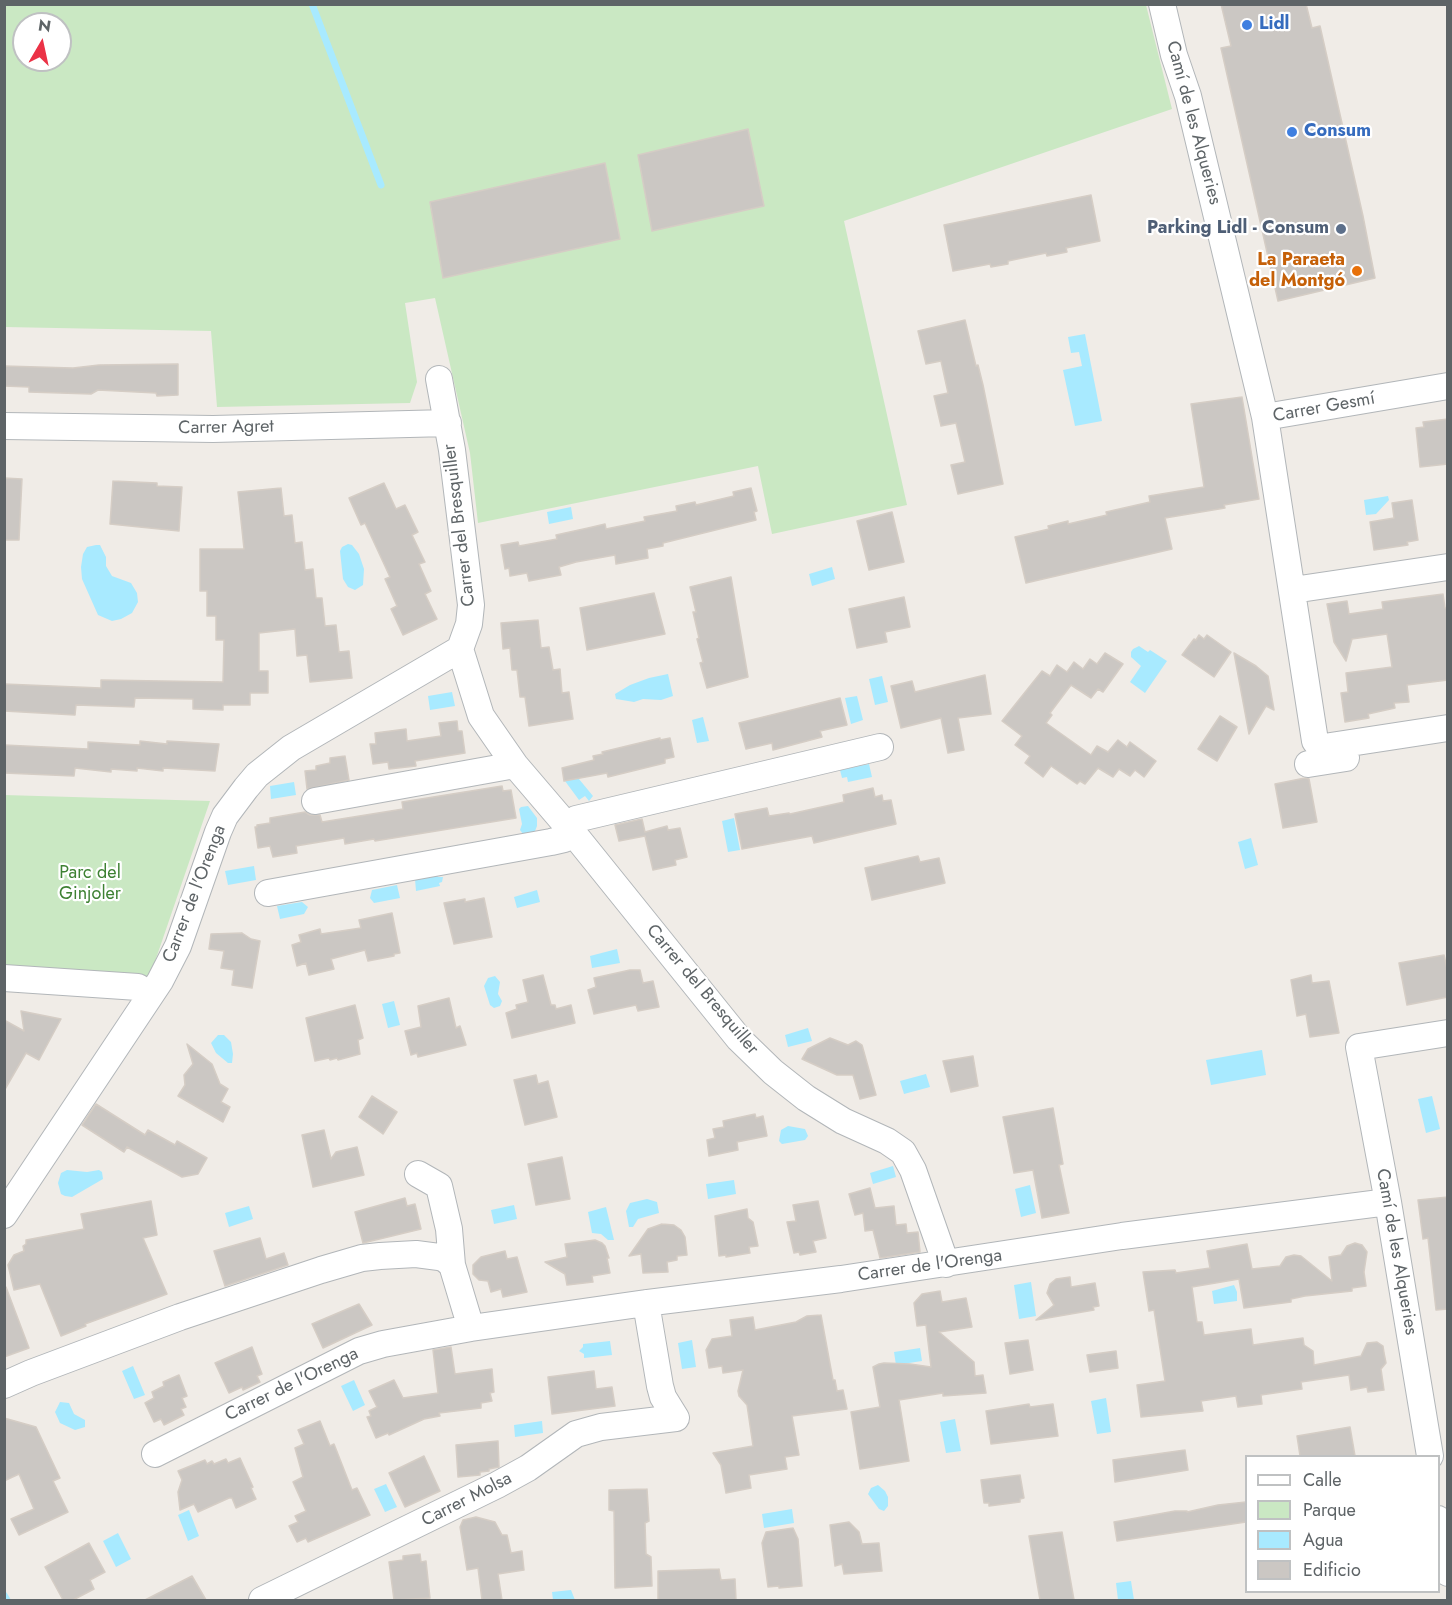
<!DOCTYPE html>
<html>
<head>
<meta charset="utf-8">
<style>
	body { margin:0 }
	#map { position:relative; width:1452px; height:1605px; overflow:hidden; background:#f0ece7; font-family:Jost,sans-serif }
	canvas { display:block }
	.frame { position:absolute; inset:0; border:6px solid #5e6467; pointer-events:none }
	.legend { position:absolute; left:1245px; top:1455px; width:195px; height:138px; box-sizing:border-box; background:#fff; border:2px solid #bfc1c2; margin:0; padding:8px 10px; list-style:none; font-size:18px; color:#5e6467 }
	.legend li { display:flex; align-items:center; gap:12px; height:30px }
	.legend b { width:30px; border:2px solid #bfc1c2 }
	.north { position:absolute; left:12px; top:12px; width:60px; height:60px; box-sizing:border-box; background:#fff; border:2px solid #bfc1c2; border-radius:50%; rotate:9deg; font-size:16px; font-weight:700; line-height:24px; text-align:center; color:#5e6467 }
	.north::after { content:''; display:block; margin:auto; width:21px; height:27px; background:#eb3246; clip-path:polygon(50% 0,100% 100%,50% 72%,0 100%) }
</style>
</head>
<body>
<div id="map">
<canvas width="1452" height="1605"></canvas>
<div class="frame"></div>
<ul class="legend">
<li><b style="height:8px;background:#fff"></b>Calle</li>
<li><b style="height:16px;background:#cae8c3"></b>Parque</li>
<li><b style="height:16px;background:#a8eaff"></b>Agua</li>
<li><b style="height:16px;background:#cbc7c3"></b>Edificio</li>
</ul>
<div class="north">N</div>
</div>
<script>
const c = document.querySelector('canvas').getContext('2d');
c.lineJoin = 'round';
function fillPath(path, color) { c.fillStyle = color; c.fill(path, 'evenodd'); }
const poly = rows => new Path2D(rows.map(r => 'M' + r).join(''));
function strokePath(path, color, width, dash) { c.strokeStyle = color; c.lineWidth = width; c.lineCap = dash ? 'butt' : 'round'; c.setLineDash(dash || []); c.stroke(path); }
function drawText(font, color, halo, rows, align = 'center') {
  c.font = font + ' Jost,sans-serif'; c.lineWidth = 4.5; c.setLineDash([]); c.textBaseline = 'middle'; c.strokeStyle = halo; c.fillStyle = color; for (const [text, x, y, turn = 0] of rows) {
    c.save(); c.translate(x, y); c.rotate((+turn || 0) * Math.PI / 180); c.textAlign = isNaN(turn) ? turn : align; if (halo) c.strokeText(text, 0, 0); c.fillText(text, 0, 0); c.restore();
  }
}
const green = poly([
	[5,5,1146,5,1172,109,844,221,907,505,772,534,758,466,478,523,470,453,435,298,405,303,417,382,410,403,217,407,211,331,5,327],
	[24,24,60,24,60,60,24,60],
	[4,795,210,801,149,979,5,970]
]);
const water = poly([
	[1085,334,1102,421,1075,426,1063,370,1082,366,1079,352,1071,353,1068,337],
	[1388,496,1389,500,1376,514,1366,515,1364,500],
	[571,507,573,519,549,524,547,512],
	[348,544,352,545,359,554,364,569,363,585,355,590,348,587,343,579,340,551,342,547],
	[96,545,100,545,106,557,106,566,112,576,131,583,137,593,138,602,132,613,121,619,112,621,98,615,82,579,81,567,83,554,87,547],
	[832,567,835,579,812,586,809,574],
	[1139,646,1148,652,1150,650,1167,661,1145,693,1130,682,1141,666,1131,657,1131,652,1133,649],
	[668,674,673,696,661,700,643,699,634,702,616,699,615,694,630,685,649,678],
	[882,676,888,702,875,705,869,679],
	[452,692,455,706,430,710,428,696],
	[857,696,863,720,851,724,845,698],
	[703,717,709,741,697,743,692,720],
	[869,764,872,777,848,782,847,777,842,778,840,770],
	[574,773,593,796,589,801,585,796,579,800,565,781],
	[294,782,296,795,271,799,270,786],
	[528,806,537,818,537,826,535,831,527,835,523,834,520,830,522,824,519,809,521,807],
	[734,818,740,850,728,852,722,821],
	[1251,838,1258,865,1245,869,1238,842],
	[254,866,256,880,228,885,225,871],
	[437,874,438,877,443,877,442,882,439,883,440,886,416,891,415,879],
	[397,885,400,898,374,903,370,898,372,890],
	[537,890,540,902,517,908,514,897],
	[302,902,308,907,304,914,280,919,277,906],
	[617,949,620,963,592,968,590,956],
	[495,976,500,982,498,994,502,1001,500,1006,494,1008,490,1005,484,986,488,978],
	[394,1001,400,1025,388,1028,382,1004],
	[808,1028,812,1041,788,1047,785,1035],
	[218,1035,224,1035,231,1042,233,1054,232,1063,228,1063,216,1053,211,1043],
	[1262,1050,1266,1075,1211,1085,1206,1060],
	[926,1074,930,1087,904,1094,900,1081],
	[1432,1096,1440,1129,1426,1133,1418,1099],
	[788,1126,805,1129,808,1136,805,1140,782,1144,779,1141,781,1130],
	[893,1166,896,1177,873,1184,870,1173],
	[67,1170,87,1172,99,1170,102,1172,103,1179,72,1197,65,1196,61,1194,58,1183,61,1173],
	[734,1180,736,1194,708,1199,706,1184],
	[1030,1185,1036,1213,1021,1217,1015,1189],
	[647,1199,657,1202,659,1213,638,1219,633,1227,629,1227,626,1211,630,1203],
	[514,1205,517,1219,494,1224,491,1210],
	[249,1206,253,1219,229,1227,225,1213],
	[606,1207,614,1240,608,1240,601,1234,592,1233,588,1212],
	[1031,1282,1036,1316,1019,1319,1014,1285],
	[1234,1285,1237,1292,1237,1301,1214,1304,1212,1291],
	[692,1340,696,1367,682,1369,678,1343],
	[610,1341,612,1355,584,1358,584,1354,579,1351,583,1347,583,1344],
	[920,1348,922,1361,896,1365,894,1352],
	[133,1366,145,1395,134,1399,122,1371],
	[354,1380,365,1405,353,1411,341,1386],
	[1106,1398,1111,1432,1097,1434,1091,1401],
	[60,1402,69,1403,74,1414,85,1420,85,1427,75,1430,60,1423,55,1412],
	[955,1419,961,1451,946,1453,940,1422],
	[542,1421,543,1433,515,1437,514,1425],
	[386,1484,397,1507,385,1512,374,1489],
	[878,1485,885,1491,888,1497,888,1506,884,1511,879,1509,868,1494,871,1488],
	[792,1509,794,1523,764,1528,762,1514],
	[189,1510,199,1536,188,1541,178,1515],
	[118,1533,131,1559,116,1567,103,1541],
	[1131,1581,1134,1600,1118,1600,1116,1583],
	[571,1590,575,1600,553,1600,552,1592]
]);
const stream = poly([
	[312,4,381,185],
	[4,1595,7,1600]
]);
const building = poly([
	[1221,4,1306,4,1312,28,1320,26,1363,216,1375,278,1278,301,1221,48,1231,46,1221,4],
	[748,129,764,206,652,231,638,155,748,129],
	[605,163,620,239,443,278,430,202,605,163],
	[1091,195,1100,241,1066,248,1067,252,1047,256,1046,253,1008,261,1008,264,991,267,990,264,953,271,944,225,1091,195],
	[965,320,976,366,978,365,983,385,1003,484,958,494,951,465,965,462,956,423,941,426,934,396,948,393,941,361,926,364,918,331,965,320],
	[178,364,178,395,157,396,156,393,98,390,91,394,29,392,29,387,4,386,4,366,73,368,99,365,178,364],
	[1242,397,1259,499,1224,505,1225,508,1165,518,1172,549,1026,583,1015,537,1049,529,1048,526,1068,521,1068,524,1107,515,1106,512,1150,502,1149,496,1204,487,1191,404,1242,397],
	[1448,419,1448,464,1420,467,1416,428,1424,427,1423,422,1448,419],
	[4,478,22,479,19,540,4,540,4,478],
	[113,481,157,483,157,486,182,487,179,531,110,524,113,481],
	[384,483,396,509,405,505,418,532,412,535,425,562,419,564,431,591,425,594,437,619,403,635,391,609,397,606,385,579,390,577,365,523,361,525,349,498,384,483],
	[281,488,284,516,292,515,295,543,302,542,305,570,313,569,316,598,322,598,325,626,336,625,339,652,349,651,352,678,310,682,307,655,297,656,295,629,259,633,259,671,268,671,268,693,250,693,250,705,223,705,223,710,193,709,193,699,135,698,134,707,76,705,75,715,4,711,4,684,101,688,101,680,223,682,224,640,216,640,216,616,207,616,207,591,200,591,200,549,244,549,238,492,281,488],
	[751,488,757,511,754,512,756,520,663,543,663,546,647,549,648,558,616,564,615,555,576,562,559,567,561,575,529,581,527,573,510,576,509,568,505,569,501,545,518,542,519,546,557,539,556,535,588,528,605,524,606,529,645,521,644,517,677,511,676,506,695,502,696,505,734,496,733,492,751,488],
	[1412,500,1418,540,1407,542,1408,545,1374,550,1370,522,1394,518,1392,503,1412,500],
	[892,512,904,562,869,570,857,521,892,512],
	[731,577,748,677,707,688,700,663,703,662,697,639,699,638,693,612,696,612,690,587,731,577],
	[654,593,665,634,587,650,580,608,654,593],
	[1443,594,1445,608,1448,608,1448,680,1407,685,1409,702,1394,703,1395,708,1368,714,1369,718,1345,722,1341,693,1348,692,1346,673,1392,667,1387,634,1352,639,1346,661,1334,642,1327,604,1347,601,1349,614,1383,609,1382,602,1443,594],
	[904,597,910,627,885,632,887,642,857,648,849,609,904,597],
	[538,620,541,648,549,647,553,670,560,669,562,693,569,692,573,719,529,726,525,697,520,697,517,670,512,670,510,648,503,649,501,623,538,620],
	[1199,635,1204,639,1207,635,1231,652,1214,677,1182,655,1194,639,1196,640,1199,635],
	[1105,653,1123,664,1103,692,1098,689,1091,698,1071,685,1050,713,1052,715,1046,723,1091,755,1097,746,1108,752,1118,740,1127,747,1130,742,1156,761,1144,777,1135,770,1130,776,1119,769,1113,777,1098,768,1085,784,1080,781,1077,784,1051,766,1043,777,1025,763,1030,756,1015,745,1022,736,1002,721,1042,671,1050,676,1057,665,1067,672,1074,662,1083,669,1090,659,1097,664,1105,653],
	[1234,653,1256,666,1268,676,1274,710,1266,706,1249,734,1234,653],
	[985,675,991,714,958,718,964,750,948,753,941,718,901,728,891,686,912,681,915,692,985,675],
	[840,698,847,725,820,731,822,737,773,750,772,743,746,749,739,723,840,698],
	[1220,716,1237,727,1217,761,1198,749,1220,716],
	[457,721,458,731,462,731,465,753,415,761,416,766,389,769,388,762,373,764,370,744,376,744,375,733,406,729,407,741,441,736,439,723,457,721],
	[660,738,660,740,670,738,674,757,665,759,665,763,608,777,607,773,564,781,562,768,594,760,593,756,603,754,602,752,660,738],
	[140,741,167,744,167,741,219,744,215,771,163,768,163,771,137,768,137,771,111,769,111,772,75,768,74,776,4,773,4,745,88,749,88,742,140,745,140,741],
	[345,756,349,780,307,789,305,771,316,770,316,766,330,763,330,758,345,756],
	[1305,778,1309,779,1317,822,1283,828,1275,784,1305,778],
	[502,786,503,791,511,790,516,818,375,841,374,839,345,844,344,838,296,846,297,853,273,857,270,846,258,848,255,827,257,827,257,825,270,823,270,818,305,812,310,815,320,815,322,822,403,809,402,802,502,786],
	[873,788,875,797,882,795,883,801,891,800,896,824,814,843,812,836,742,849,735,814,767,808,769,816,789,813,790,814,844,802,843,795,873,788],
	[642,819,645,832,667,826,668,830,680,828,687,857,675,860,676,865,653,870,645,836,619,841,615,825,642,819],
	[918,856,920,862,939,858,945,883,872,900,865,868,918,856],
	[484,898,492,937,454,944,444,903,465,899,465,902,484,898],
	[392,913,400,953,394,954,394,956,368,961,365,950,331,959,334,969,309,975,306,963,297,966,292,945,301,942,299,935,320,929,321,934,361,928,359,920,392,913],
	[242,933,251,939,260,941,252,988,232,985,234,970,221,968,224,951,209,949,211,934,242,933],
	[1444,955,1448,973,1448,997,1407,1005,1399,963,1444,955],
	[630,970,640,970,643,983,653,981,659,1007,638,1011,636,1005,594,1014,588,990,596,987,594,978,630,970],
	[543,975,551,1005,555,1005,556,1009,571,1005,575,1023,512,1038,506,1013,517,1009,516,1005,528,1002,523,980,543,975],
	[1311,975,1312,983,1329,981,1339,1033,1310,1037,1306,1014,1297,1016,1291,980,1311,975],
	[449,998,456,1028,460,1026,466,1045,418,1057,417,1053,411,1055,405,1031,421,1027,418,1006,449,998],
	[355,1005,363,1038,358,1040,360,1054,338,1060,337,1058,330,1060,329,1058,315,1061,306,1018,355,1005],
	[21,1011,61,1019,39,1060,26,1053,4,1091,4,1020,24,1031,21,1011],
	[830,1038,848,1045,856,1041,862,1045,876,1095,860,1099,853,1075,837,1075,802,1059,808,1049,830,1038],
	[187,1044,212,1064,220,1084,228,1089,221,1102,230,1107,223,1122,178,1096,185,1085,184,1075,193,1064,187,1044],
	[973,1056,978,1086,951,1092,943,1061,973,1056],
	[536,1075,538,1084,548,1081,557,1117,525,1125,514,1080,536,1075],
	[372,1096,397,1112,383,1134,359,1117,372,1096],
	[96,1104,145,1135,148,1130,175,1145,177,1141,207,1158,198,1174,182,1177,127,1147,124,1152,82,1125,96,1104],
	[1053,1108,1063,1164,1059,1165,1069,1213,1042,1218,1033,1170,1014,1173,1003,1117,1053,1108],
	[755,1114,756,1118,763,1116,767,1136,737,1142,738,1150,709,1156,707,1140,715,1138,713,1129,724,1127,723,1121,755,1114],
	[324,1130,331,1159,336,1152,357,1147,364,1175,313,1187,302,1135,324,1130],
	[562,1157,570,1199,536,1205,528,1164,562,1157],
	[870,1188,875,1208,894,1206,896,1225,906,1224,907,1233,918,1232,920,1252,880,1258,873,1230,865,1231,863,1213,855,1215,849,1194,870,1188],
	[1448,1197,1448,1309,1436,1310,1428,1238,1423,1239,1418,1200,1448,1197],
	[405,1198,407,1206,415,1204,421,1229,363,1243,355,1212,405,1198],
	[151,1201,157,1235,143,1238,167,1294,85,1324,86,1326,61,1336,40,1284,14,1290,8,1265,14,1255,24,1251,23,1246,26,1244,26,1240,84,1229,81,1214,151,1201],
	[818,1201,826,1238,813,1241,816,1252,800,1255,799,1252,794,1253,787,1222,796,1221,793,1205,818,1201],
	[747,1209,748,1218,753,1222,758,1246,749,1247,750,1253,726,1257,726,1255,719,1256,715,1216,747,1209],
	[662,1224,674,1225,681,1230,685,1237,687,1255,677,1256,677,1260,667,1262,668,1272,643,1273,641,1254,629,1256,648,1229,662,1224],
	[260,1238,266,1259,284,1253,288,1265,225,1286,214,1251,260,1238],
	[595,1240,602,1243,605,1246,609,1258,607,1258,610,1273,592,1276,593,1282,567,1285,565,1274,545,1262,567,1257,565,1244,595,1240],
	[1355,1243,1362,1245,1367,1252,1364,1272,1366,1286,1352,1288,1352,1291,1305,1296,1291,1299,1291,1302,1244,1308,1239,1279,1192,1287,1197,1322,1202,1322,1204,1335,1251,1329,1253,1345,1303,1338,1304,1345,1313,1351,1314,1365,1361,1356,1367,1343,1377,1342,1383,1346,1384,1353,1386,1363,1381,1369,1384,1390,1368,1392,1367,1387,1351,1390,1349,1375,1301,1382,1302,1389,1261,1395,1262,1404,1238,1407,1236,1396,1201,1401,1203,1411,1141,1417,1137,1385,1165,1381,1154,1310,1149,1311,1143,1272,1175,1270,1176,1273,1210,1268,1207,1251,1247,1244,1252,1269,1280,1266,1286,1257,1294,1255,1301,1256,1332,1281,1329,1257,1341,1255,1347,1246,1355,1243],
	[505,1251,507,1259,517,1257,527,1292,503,1297,501,1289,491,1292,488,1281,479,1280,473,1274,473,1265,481,1257,505,1251],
	[1070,1277,1071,1287,1095,1283,1099,1306,1093,1307,1094,1310,1036,1320,1054,1305,1047,1293,1050,1284,1056,1279,1070,1277],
	[4,1287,6,1287,29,1348,4,1357,4,1287],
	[940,1291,942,1302,966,1298,972,1327,939,1332,974,1362,975,1376,983,1375,986,1393,943,1396,943,1393,899,1400,909,1461,860,1469,851,1412,880,1407,873,1367,879,1364,884,1363,910,1364,931,1367,926,1325,917,1326,914,1303,922,1294,940,1291],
	[359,1304,372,1325,323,1348,312,1324,359,1304],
	[821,1315,833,1380,835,1380,837,1391,843,1390,847,1409,792,1416,799,1455,785,1457,787,1469,749,1475,751,1488,726,1493,721,1465,713,1453,753,1446,747,1405,739,1396,738,1391,743,1370,723,1373,722,1366,709,1368,706,1350,712,1339,732,1336,730,1320,753,1317,755,1330,796,1322,807,1316,821,1315],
	[1028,1340,1033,1370,1010,1374,1005,1343,1028,1340],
	[252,1347,262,1374,257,1376,260,1382,243,1390,242,1387,229,1393,215,1363,252,1347],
	[451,1347,455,1374,492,1369,494,1392,490,1393,492,1401,481,1403,481,1408,439,1413,440,1416,424,1419,389,1435,388,1433,376,1438,367,1417,371,1416,369,1411,377,1407,369,1391,394,1380,403,1398,438,1393,433,1350,451,1347],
	[1116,1351,1118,1368,1090,1372,1087,1355,1116,1351],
	[594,1371,596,1389,612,1387,615,1406,552,1414,548,1377,594,1371],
	[179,1375,187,1396,182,1398,186,1407,181,1409,184,1415,164,1425,161,1419,154,1422,145,1403,154,1398,152,1392,164,1386,163,1382,179,1375],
	[1029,1404,1030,1407,1053,1404,1058,1436,991,1444,986,1411,1029,1404],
	[4,1418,36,1427,60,1478,53,1481,68,1512,19,1535,11,1519,34,1509,19,1474,4,1481,4,1418],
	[320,1421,330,1446,334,1444,352,1490,357,1488,370,1515,308,1542,306,1538,297,1542,289,1526,298,1522,295,1516,306,1511,293,1482,303,1477,295,1448,304,1444,298,1430,320,1421],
	[1350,1427,1355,1456,1300,1456,1297,1436,1350,1427],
	[498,1441,499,1467,489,1469,489,1471,480,1472,480,1475,458,1477,456,1445,498,1441],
	[1185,1450,1188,1470,1115,1482,1113,1460,1185,1450],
	[424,1456,440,1491,405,1507,389,1473,424,1456],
	[240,1458,253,1487,251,1488,256,1499,236,1508,232,1498,229,1498,198,1512,194,1504,180,1510,178,1492,182,1480,178,1471,205,1460,207,1464,212,1461,214,1464,226,1459,228,1463,240,1458],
	[1020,1475,1024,1498,1020,1499,1020,1502,989,1506,989,1503,984,1503,981,1480,1020,1475],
	[647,1489,649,1521,645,1523,646,1554,651,1557,652,1586,615,1588,614,1511,609,1510,609,1490,647,1489],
	[1246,1502,1246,1522,1117,1541,1114,1522,1175,1511,1187,1511,1187,1512,1218,1505,1246,1502],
	[476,1517,495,1522,502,1535,507,1535,511,1553,522,1551,524,1570,498,1574,502,1600,482,1600,478,1568,467,1570,460,1527,463,1520,476,1517],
	[849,1522,859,1532,862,1544,879,1543,882,1571,844,1574,842,1564,835,1566,830,1525,849,1522],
	[793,1528,798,1539,802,1586,779,1588,779,1586,768,1587,762,1543,766,1532,793,1528],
	[1062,1532,1074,1600,1040,1600,1029,1536,1062,1532],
	[89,1543,105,1572,90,1580,94,1589,73,1600,63,1600,45,1567,89,1543],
	[420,1554,421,1562,426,1561,430,1598,394,1600,389,1562,403,1560,403,1556,420,1554],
	[719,1569,721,1580,735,1579,736,1600,658,1600,658,1571,719,1569],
	[192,1576,206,1600,145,1600,192,1576]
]);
const minor = poly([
	[1162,4,1174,55,1188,96,1265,417,1315,741,1318,745,1324,747,1448,728],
	[439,379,452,450,471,605,469,624,460,649,481,716,515,765,574,834,739,1039,773,1072,806,1098,843,1121,887,1141,903,1152,913,1170,946,1264],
	[1265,417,1448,386],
	[4,426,213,429,448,423],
	[1293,590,1448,567],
	[1308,764,1346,758],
	[315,801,515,765],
	[567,825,576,819,880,747],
	[268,893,551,842,564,839,574,834],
	[4,978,138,987,150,995],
	[418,1174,439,1186,449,1229,452,1265],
	[4,1215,160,981,178,946,218,832,225,816,246,788,257,775,291,748,460,649],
	[4,1385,31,1373,180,1317,321,1270,362,1258,380,1256,416,1254,439,1257,445,1259,452,1265,471,1328,646,1303,841,1279,1122,1236,1388,1202],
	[155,1454,359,1351,383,1344,471,1328],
	[1430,1456,1388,1202,1359,1047,1448,1033],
	[1438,1519,1448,1573],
	[262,1600,497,1485,528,1468,576,1434,601,1427,676,1418,663,1397,660,1386,646,1303]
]);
const markers = [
	[1247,25,6,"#3f7fe0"],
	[1292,132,6,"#3f7fe0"],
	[1341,229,6,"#5c6f8a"],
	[1357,271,6,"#e8710a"]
];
const shopNames = [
	["Lidl",1259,25],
	["Consum",1304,132]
];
const streetNames = [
	["Camí de les Alqueries",1193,123,75],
	["Carrer Gesmí",1324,408,-10],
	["Carrer Agret",226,428,-1],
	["Carrer del Bresquiller",460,525,-97],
	["Carrer de l'Orenga",195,894,-69],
	["Carrer del Bresquiller",702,990,50],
	["Camí de les Alqueries",1396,1252,80],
	["Carrer de l'Orenga",930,1266,-8],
	["Carrer de l'Orenga",292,1385,-26],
	["Carrer Molsa",467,1500,-27]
];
const serviceNames = [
	["Parking Lidl - Consum",1329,229]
];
const foodNames = [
	["La Paraeta",1345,261],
	["del Montgó",1345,282]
];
const parkNames = [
	["Parc del",90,874],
	["Ginjoler",90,895]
];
fillPath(green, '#cae8c3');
fillPath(water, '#a8eaff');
strokePath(stream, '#a8eaff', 7);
fillPath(building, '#cbc7c3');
strokePath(building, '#d5cdc5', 1.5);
strokePath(minor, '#b2b6b9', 28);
strokePath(minor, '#fff', 26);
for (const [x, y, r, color] of markers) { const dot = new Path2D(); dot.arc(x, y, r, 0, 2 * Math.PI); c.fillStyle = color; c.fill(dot); strokePath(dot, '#fff', 2); }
drawText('bold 18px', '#366cbe', '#fff', shopNames, 'left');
drawText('18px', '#5e6467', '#fff', streetNames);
drawText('bold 18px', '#4e5e75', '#fff', serviceNames, 'right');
drawText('bold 18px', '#c56008', '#fff', foodNames, 'right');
drawText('18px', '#3e8133', '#fff', parkNames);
</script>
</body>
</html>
